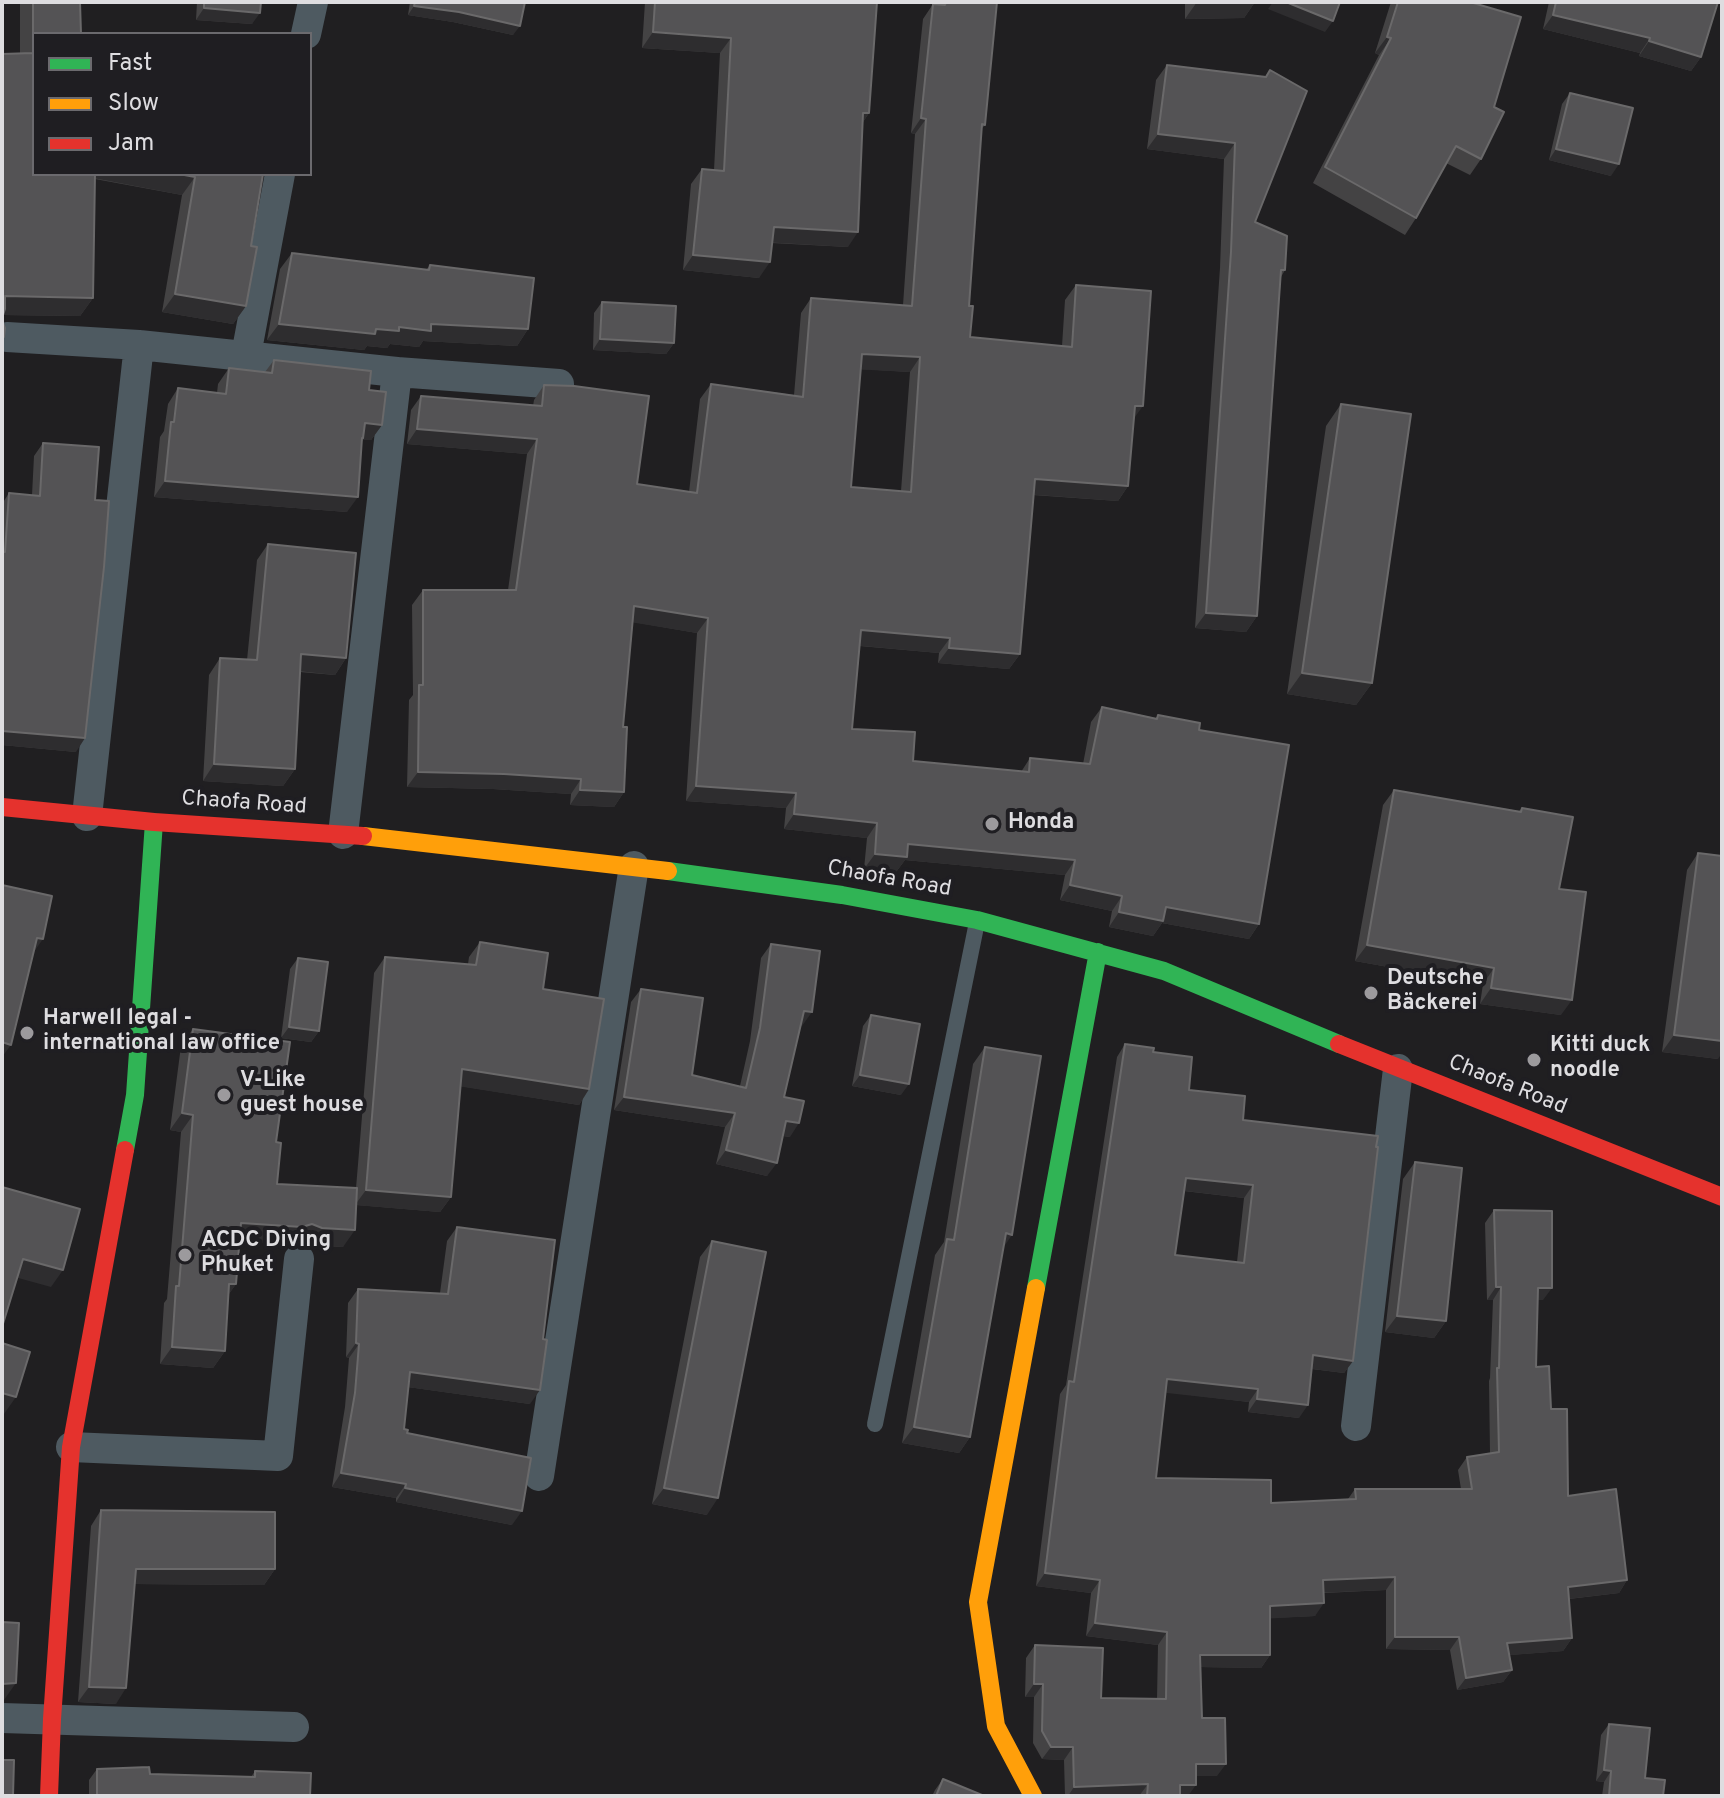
<!DOCTYPE html>
<html>
<head>
<meta charset="utf-8">
<style>
	body { margin:0 }
	#map { position:relative; width:1724px; height:1798px; overflow:hidden; background:#201f21; font-family:Overpass,sans-serif }
	canvas { display:block }
	.frame { position:absolute; inset:0; border:4px solid #dedde0; pointer-events:none }
	.legend { position:absolute; left:32px; top:32px; width:280px; height:144px; box-sizing:border-box; background:#1f1e22; border:2px solid #6b6a6e; margin:0; padding:10px 14px; list-style:none; font-size:24px; color:#dedde0 }
	.legend li { display:flex; align-items:center; gap:16px; height:40px }
	.legend b { width:40px; border:2px solid #6b6a6e }
</style>
</head>
<body>
<div id="map">
<canvas width="1724" height="1798"></canvas>
<div class="frame"></div>
<ul class="legend">
<li><b style="height:10px;background:#30b455"></b>Fast</li>
<li><b style="height:10px;background:#ff9f0a"></b>Slow</li>
<li><b style="height:10px;background:#e5322d"></b>Jam</li>
</ul>
</div>
<script>
const c = document.querySelector('canvas').getContext('2d');
c.lineJoin = 'round';
const poly = rows => new Path2D(rows.map(r => 'M' + r).join(''));
function strokePath(path, color, width, dash) { c.strokeStyle = color; c.lineWidth = width; c.lineCap = dash ? 'butt' : 'round'; c.setLineDash(dash || []); c.stroke(path); }
function fillPath(path, color) { c.fillStyle = color; c.fill(path, 'evenodd'); }
function drawText(font, color, halo, rows, align = 'center') {
  c.font = font + ' Overpass,sans-serif'; c.lineWidth = 8; c.setLineDash([]); c.textBaseline = 'middle'; c.strokeStyle = halo; c.fillStyle = color; for (const [text, x, y, turn = 0] of rows) {
    c.save(); c.translate(x, y); c.rotate((+turn || 0) * Math.PI / 180); c.textAlign = isNaN(turn) ? turn : align; if (halo) c.strokeText(text, 0, 0); c.fillText(text, 0, 0); c.restore();
  }
}
const lane = poly([
	[875,1424,977,922]
]);
const street = poly([
	[306,34,313,2],
	[7,337,139,345,397,372,559,384],
	[246,355,280,174],
	[87,816,139,345],
	[343,834,397,372],
	[1356,1426,1398,1069],
	[71,1447,278,1456,299,1259],
	[539,1476,634,866],
	[2,1718,294,1727]
]);
const fast = poly([
	[668,871,842,895,977,920,1164,971,1339,1044],
	[125,1150,135,1095,154,822],
	[1036,1288,1098,952]
]);
const slow = poly([
	[363,836,668,871],
	[1033,1796,996,1726,978,1602,1036,1288]
]);
const jam = poly([
	[2,807,154,822,363,836],
	[1339,1044,1722,1197],
	[49,1796,52,1719,71,1447,125,1150]
]);
const wall = poly([
	[20,2,80,2,34,34,263,174,251,246,246,306,233,324,162,312,182,195,95,179,93,298,80,316,3,315,20,54],
	[197,2,261,2,252,24,196,20],
	[410,2,525,2,513,35,453,22,408,15],
	[645,2,877,2,869,113,863,122,848,247,772,243,759,278,683,270,691,184,702,169,714,170,720,53,642,48],
	[937,2,997,2,985,125,982,128,969,306,970,337,1062,346,1065,300,1076,285,1134,419,1128,486,1118,501,1033,495,1020,654,1009,669,938,663,939,653,860,646,852,729,913,761,1021,772,1030,758,1083,764,1091,722,1102,707,1156,718,1158,715,1199,730,1259,924,1249,939,1162,923,1153,936,1109,927,1112,911,1060,900,1065,875,905,860,896,872,864,869,867,838,784,829,786,808,686,801,697,633,633,622,623,727,624,792,614,807,570,805,571,794,493,789,407,787,409,700,413,695,412,605,423,590,508,590,527,454,407,444,411,410,421,396,533,406,534,400,544,385,637,484,689,492,700,399,711,384,794,395,801,313,811,298,903,305,915,134,911,133,923,19,933,4,937,4],
	[860,369,910,372,901,491,851,487],
	[1185,2,1255,2,1244,18,1185,19],
	[1391,2,1470,2,1494,107,1481,159,1470,175,1446,163,1416,218,1405,235,1313,183,1379,55,1375,53],
	[1549,2,1718,2,1701,57,1691,71,1639,56,1640,53,1543,29],
	[1167,65,1265,77,1270,70,1255,222,1285,270,1281,277,1257,616,1246,632,1195,628,1220,268,1224,159,1147,149,1156,80],
	[1570,93,1611,176,1549,160,1562,104],
	[292,253,426,270,430,265,528,329,517,346,423,341,419,347,390,344,387,348,367,346,364,350,267,340,280,269],
	[602,302,674,343,666,354,593,350,594,313],
	[274,360,369,390,382,425,371,440,363,440,362,441,347,512,154,497,160,437,164,431,168,404,178,388,217,393,218,384,229,368,265,372],
	[1341,404,1372,683,1356,705,1287,694,1326,426],
	[43,443,76,752,2,745,2,504,9,493,32,495,34,456],
	[268,544,346,658,335,675,300,672,295,769,283,786,203,781,209,675,220,658,247,660,257,560],
	[1394,790,1519,811,1522,808,1559,889,1561,1015,1480,1004,1483,984,1355,961,1383,805],
	[1698,853,1718,1059,1662,1052,1687,870],
	[480,942,543,989,589,1089,579,1105,460,1086,451,1197,440,1212,357,1205,343,1247,310,1245,300,1241,290,1244,240,1241,236,1284,228,1295,225,1351,213,1368,160,1364,164,1303,167,1299,181,1132,170,1130,181,1046,193,1029,276,1142,277,1184,356,1188,374,973,385,957,468,964,469,957],
	[771,944,802,1026,801,1025,784,1097,790,1137,783,1136,767,1176,716,1164,725,1127,614,1110,631,1002,641,989,692,1075,740,1086,750,1041,761,958],
	[298,958,319,1031,311,1042,281,1038,290,969],
	[871,1015,901,1095,852,1086,863,1026],
	[1125,1044,1153,1052,1189,1090,1243,1120,1376,1147,1353,1361,1344,1373,1312,1369,1299,1418,1248,1412,1249,1402,1165,1392,1156,1478,1271,1503,1348,1499,1355,1489,1461,1489,1458,1470,1467,1457,1490,1453,1489,1381,1490,1378,1493,1300,1487,1300,1485,1223,1494,1210,1543,1300,1538,1300,1536,1367,1551,1409,1568,1496,1627,1580,1619,1593,1569,1599,1572,1638,1563,1651,1509,1655,1512,1670,1503,1682,1457,1690,1450,1650,1386,1649,1386,1590,1324,1593,1315,1616,1270,1618,1270,1655,1261,1668,1201,1667,1202,1718,1217,1776,1196,1776,1188,1796,1065,1796,1064,1760,1042,1759,1033,1743,1034,1697,1025,1697,1026,1658,1035,1645,1101,1698,1157,1699,1158,1645,1086,1636,1091,1593,1036,1586,1060,1394,1066,1385,1117,1057],
	[1184,1191,1244,1198,1237,1262,1175,1255],
	[985,1047,1003,1247,970,1437,959,1453,902,1443,935,1255,944,1242,973,1064],
	[1415,1162,1446,1321,1434,1338,1385,1332,1403,1179],
	[457,1227,530,1404,408,1387,404,1429,512,1525,396,1502,396,1498,332,1487,345,1407,349,1358,346,1357,348,1303,358,1289,440,1293,447,1241],
	[712,1241,707,1515,652,1504,700,1257],
	[101,1510,275,1569,264,1585,135,1584,116,1704,78,1702,91,1526],
	[1609,1724,1645,1778,1663,1796,1602,1796,1604,1782,1596,1781,1601,1735],
	[97,1769,150,1774,251,1777,255,1771,310,1796,89,1796,89,1780],
	[943,1779,981,1796,932,1796,935,1790]
]);
const shadedWall = poly([
	[1197,2,1255,2,1244,18,1185,19],
	[1273,2,1286,2,1333,21,1325,32,1268,9],
	[414,6,459,12,520,26,513,35,453,22,408,15],
	[204,8,260,13,252,24,196,20],
	[1553,15,1650,38,1640,53,1543,29],
	[653,32,731,38,720,53,642,48],
	[1387,37,1391,38,1379,55,1375,53],
	[1649,41,1701,57,1691,71,1639,56],
	[863,113,869,113,859,128],
	[921,118,926,119,915,134,911,133],
	[1158,134,1235,143,1224,159,1147,149],
	[1556,149,1619,164,1611,176,1549,160],
	[85,174,179,174,195,177,182,195,83,176],
	[774,227,858,232,848,247,763,242],
	[693,255,770,262,759,278,683,270],
	[175,294,246,306,233,324,162,312],
	[5,296,93,298,80,316,2,315],
	[279,324,376,329,431,324,528,329,517,346,423,341,419,347,390,344,387,348,367,346,364,350,267,340],
	[600,339,674,343,666,354,593,350],
	[862,354,920,357,910,372,851,369],
	[1135,406,1143,406,1132,421],
	[365,423,382,425,371,440,363,440,353,454],
	[417,429,537,439,527,454,407,444],
	[1035,479,1128,486,1118,501,1024,494],
	[165,481,358,497,347,512,154,497],
	[634,606,708,618,697,633,624,621],
	[1206,613,1257,616,1246,632,1195,628],
	[861,630,950,638,939,653,851,645],
	[949,648,1020,654,1009,669,938,663],
	[301,654,346,658,335,675,289,670],
	[1302,673,1372,683,1356,705,1287,694],
	[2,731,85,738,76,752,2,745],
	[214,764,295,769,283,786,203,781],
	[418,772,504,774,581,779,571,794,493,789,407,787],
	[696,786,796,793,786,808,686,801],
	[580,790,624,792,614,807,570,805],
	[794,814,877,823,867,838,784,829],
	[908,844,1075,860,1065,875,905,860,896,872,864,869,875,854],
	[1070,885,1122,896,1112,911,1060,900],
	[1166,907,1259,924,1249,939,1162,923,1153,936,1109,927,1119,912],
	[37,938,43,939,31,956],
	[1367,945,1494,968,1483,984,1355,961],
	[1491,988,1572,1000,1561,1015,1480,1004],
	[804,1011,812,1012,802,1026,795,1025],
	[289,1027,319,1031,311,1042,281,1038],
	[1674,1035,1722,1041,1722,1053,1718,1059,1662,1052],
	[2,1042,11,1045,2,1057],
	[462,1069,589,1089,579,1105,451,1085],
	[860,1075,909,1084,901,1095,852,1086],
	[624,1097,735,1113,725,1127,614,1110],
	[182,1113,193,1115,181,1132,170,1130],
	[786,1121,799,1123,790,1137,777,1135],
	[726,1150,777,1163,767,1176,716,1164],
	[1186,1178,1253,1185,1244,1198,1177,1190],
	[366,1190,451,1197,440,1212,355,1205],
	[241,1223,312,1224,355,1230,343,1247,310,1245,300,1241,290,1244,229,1240],
	[1006,1233,1012,1235,1001,1251],
	[23,1259,63,1270,51,1287,11,1276],
	[229,1284,236,1284,224,1301],
	[1496,1287,1501,1287,1493,1300,1487,1300],
	[1538,1288,1552,1288,1543,1300,1529,1300],
	[1397,1316,1446,1321,1434,1338,1385,1332],
	[356,1343,359,1344,349,1358,346,1357],
	[172,1347,225,1351,213,1368,160,1364],
	[1313,1355,1353,1361,1344,1373,1305,1368],
	[410,1372,540,1390,530,1404,400,1386],
	[1167,1379,1258,1389,1249,1402,1158,1392],
	[2,1393,16,1397,4,1414,2,1414],
	[1257,1399,1308,1405,1299,1418,1248,1412],
	[914,1427,970,1437,959,1453,902,1443],
	[341,1473,406,1484,396,1498,332,1487],
	[405,1488,522,1511,512,1525,396,1502],
	[664,1488,718,1498,707,1515,652,1504],
	[136,1569,275,1569,264,1585,125,1584],
	[1045,1573,1100,1580,1091,1593,1036,1586],
	[1395,1577,1386,1590,1314,1593,1323,1580],
	[1627,1580,1619,1593,1559,1600,1568,1587],
	[1324,1603,1315,1616,1261,1619,1270,1606],
	[1095,1623,1167,1632,1158,1645,1086,1636],
	[1395,1637,1459,1637,1450,1650,1386,1649],
	[1572,1638,1563,1651,1498,1656,1507,1643],
	[1200,1655,1270,1655,1261,1668,1192,1667],
	[1512,1670,1503,1682,1457,1690,1466,1678],
	[16,1683,4,1700,2,1700,2,1684],
	[1034,1684,1043,1684,1034,1697,1025,1697],
	[89,1687,126,1688,116,1704,78,1702],
	[1051,1747,1073,1747,1064,1760,1042,1759],
	[1196,1764,1226,1764,1217,1776,1187,1776],
	[1604,1770,1611,1771,1604,1782,1596,1781],
	[1148,1784,1139,1796,1068,1796,1074,1787],
	[1180,1785,1196,1785,1188,1796,1172,1796]
]);
const building = poly([
	[33,2,80,2,81,34,34,34,34,174,95,174,93,298,5,296,5,309,2,318,2,54,33,53,33,2],
	[204,2,261,2,260,13,204,8,204,2],
	[415,2,525,2,520,26,459,12,414,6,415,2],
	[655,2,877,2,869,113,863,113,858,232,774,227,770,262,693,255,702,169,724,171,731,38,653,32,655,2],
	[946,2,997,2,985,125,982,124,969,306,973,306,970,337,1072,347,1076,285,1151,291,1143,406,1135,406,1128,486,1035,479,1020,654,949,648,950,638,861,630,852,729,915,732,913,761,1029,772,1030,758,1090,764,1102,707,1157,719,1158,715,1200,723,1199,730,1289,745,1259,924,1166,907,1163,921,1119,912,1122,896,1070,885,1075,860,908,844,907,857,875,854,877,823,794,814,796,793,696,786,708,618,634,606,623,727,627,727,624,792,580,790,581,779,504,774,418,772,419,685,423,685,423,590,516,590,537,439,417,429,421,396,542,406,544,385,574,386,649,396,637,484,697,493,711,384,803,397,811,298,912,306,926,119,921,118,933,4,945,5,946,2],
	[862,354,920,357,911,492,851,487,862,354],
	[1286,2,1340,2,1333,21,1286,2],
	[1398,2,1470,2,1521,17,1494,107,1504,112,1481,159,1456,146,1416,218,1325,167,1391,38,1387,37,1398,2],
	[1556,2,1718,2,1701,57,1649,41,1650,38,1553,15,1556,2],
	[1167,65,1266,77,1270,70,1307,91,1255,222,1287,236,1285,270,1281,270,1257,616,1206,613,1231,252,1235,143,1158,134,1167,65],
	[1570,93,1633,108,1619,164,1556,149,1570,93],
	[179,174,263,174,251,246,257,247,246,306,175,294,195,177,179,174],
	[292,253,429,270,430,265,534,278,528,329,431,324,431,331,399,327,399,331,376,329,375,334,279,324,292,253],
	[602,302,676,306,674,343,600,339,602,302],
	[2,320,5,328,4,337,2,337,2,320],
	[274,360,371,371,369,390,386,392,382,425,365,423,363,438,362,438,358,497,165,481,171,422,174,422,178,388,226,394,229,368,272,373,274,360],
	[1341,404,1411,414,1372,683,1302,673,1341,404],
	[43,443,99,447,95,500,109,501,104,567,85,738,2,731,2,552,5,552,9,493,40,496,43,443],
	[268,544,356,553,346,658,301,654,295,769,214,764,220,658,257,660,268,544],
	[1394,790,1521,812,1522,808,1573,817,1559,889,1586,892,1572,1000,1491,988,1494,968,1367,945,1394,790],
	[1698,853,1722,856,1722,1041,1674,1035,1698,853],
	[2,885,52,896,43,939,37,938,11,1045,2,1042,2,885],
	[480,942,548,953,543,989,604,999,589,1089,462,1069,451,1197,366,1190,385,957,476,965,480,942],
	[771,944,820,951,812,1012,804,1011,784,1097,804,1101,799,1123,786,1121,777,1163,726,1150,735,1113,624,1097,641,989,703,998,692,1075,746,1088,760,1028,771,944],
	[298,958,328,962,319,1031,289,1027,298,958],
	[871,1015,920,1024,909,1084,860,1075,871,1015],
	[193,1029,290,1042,276,1142,281,1143,277,1184,357,1188,355,1230,322,1228,312,1224,302,1227,241,1223,236,1284,229,1284,225,1351,172,1347,176,1286,179,1286,193,1115,182,1113,193,1029],
	[1125,1044,1154,1048,1153,1052,1192,1057,1189,1090,1245,1096,1243,1120,1378,1136,1376,1147,1378,1147,1353,1361,1313,1355,1308,1405,1257,1399,1258,1389,1167,1379,1156,1478,1271,1480,1271,1503,1356,1499,1355,1489,1472,1489,1467,1457,1499,1452,1497,1368,1499,1368,1501,1287,1496,1287,1494,1210,1552,1211,1552,1288,1538,1288,1536,1367,1549,1366,1551,1409,1567,1409,1568,1496,1616,1489,1627,1580,1568,1587,1572,1638,1507,1643,1512,1670,1466,1678,1459,1637,1395,1637,1395,1577,1323,1580,1324,1603,1270,1606,1270,1655,1200,1655,1202,1718,1225,1718,1226,1764,1196,1764,1196,1785,1180,1785,1180,1796,1147,1796,1148,1784,1074,1787,1073,1747,1051,1747,1042,1731,1043,1684,1034,1684,1035,1645,1103,1648,1101,1698,1166,1699,1167,1632,1095,1623,1100,1580,1045,1573,1069,1381,1074,1382,1125,1044],
	[1186,1178,1253,1185,1244,1263,1175,1255,1186,1178],
	[985,1047,1041,1056,1012,1235,1006,1233,970,1437,914,1427,947,1239,954,1240,985,1047],
	[1415,1162,1462,1168,1446,1321,1397,1316,1415,1162],
	[2,1187,80,1209,63,1270,23,1259,2,1327,2,1187],
	[457,1227,555,1240,543,1339,547,1340,540,1390,410,1372,404,1429,408,1430,407,1433,531,1458,522,1511,405,1488,406,1484,341,1473,355,1393,359,1344,356,1343,358,1289,448,1294,457,1227],
	[712,1241,766,1252,718,1498,664,1488,712,1241],
	[2,1343,30,1352,16,1397,2,1393,2,1343],
	[101,1510,275,1512,275,1569,136,1569,126,1688,89,1687,101,1510],
	[2,1622,19,1623,16,1683,2,1684,2,1622],
	[1609,1724,1650,1728,1645,1778,1665,1780,1663,1796,1609,1796,1611,1771,1604,1770,1609,1724],
	[2,1760,14,1760,13,1796,2,1796,2,1760],
	[149,1767,150,1774,255,1777,255,1771,311,1773,310,1796,97,1796,97,1769,149,1767],
	[943,1779,982,1795,981,1796,936,1796,943,1779]
]);
const markers = [
	[992,824,8,"#9c9a9d"],
	[1371,993,8,"#9c9a9d"],
	[27,1033,8,"#9c9a9d"],
	[1534,1060,8,"#9c9a9d"],
	[224,1095,8,"#9c9a9d"],
	[185,1255,8,"#9c9a9d"]
];
const streetNames = [
	["Chaofa Road",244,804,4],
	["Chaofa Road",889,880,10],
	["Chaofa Road",1507,1086,22]
];
const poiNames = [
	["Honda",1008,824],
	["Deutsche",1387,980],
	["Bäckerei",1387,1005],
	["Harwell legal -",43,1020],
	["international law office",43,1045],
	["Kitti duck",1550,1047],
	["noodle",1550,1072],
	["V-Like",240,1082],
	["guest house",240,1107],
	["ACDC Diving",201,1242],
	["Phuket",201,1267]
];
strokePath(lane, '#4e5a61', 16);
strokePath(street, '#4e5a61', 30);
strokePath(fast, '#30b455', 18);
strokePath(slow, '#ff9f0a', 18);
strokePath(jam, '#e5322d', 18);
fillPath(wall, '#444344');
fillPath(shadedWall, '#2e2d2f');
fillPath(building, '#545355');
strokePath(building, '#6a696a', 2);
for (const [x, y, r, color] of markers) { const dot = new Path2D(); dot.arc(x, y, r, 0, 2 * Math.PI); c.fillStyle = color; c.fill(dot); strokePath(dot, '#1f1e22', 3); }
drawText('22px', '#dedde0', '#1f1e22', streetNames);
drawText('bold 22px', '#dedde0', '#1f1e22', poiNames, 'left');
</script>
</body>
</html>
